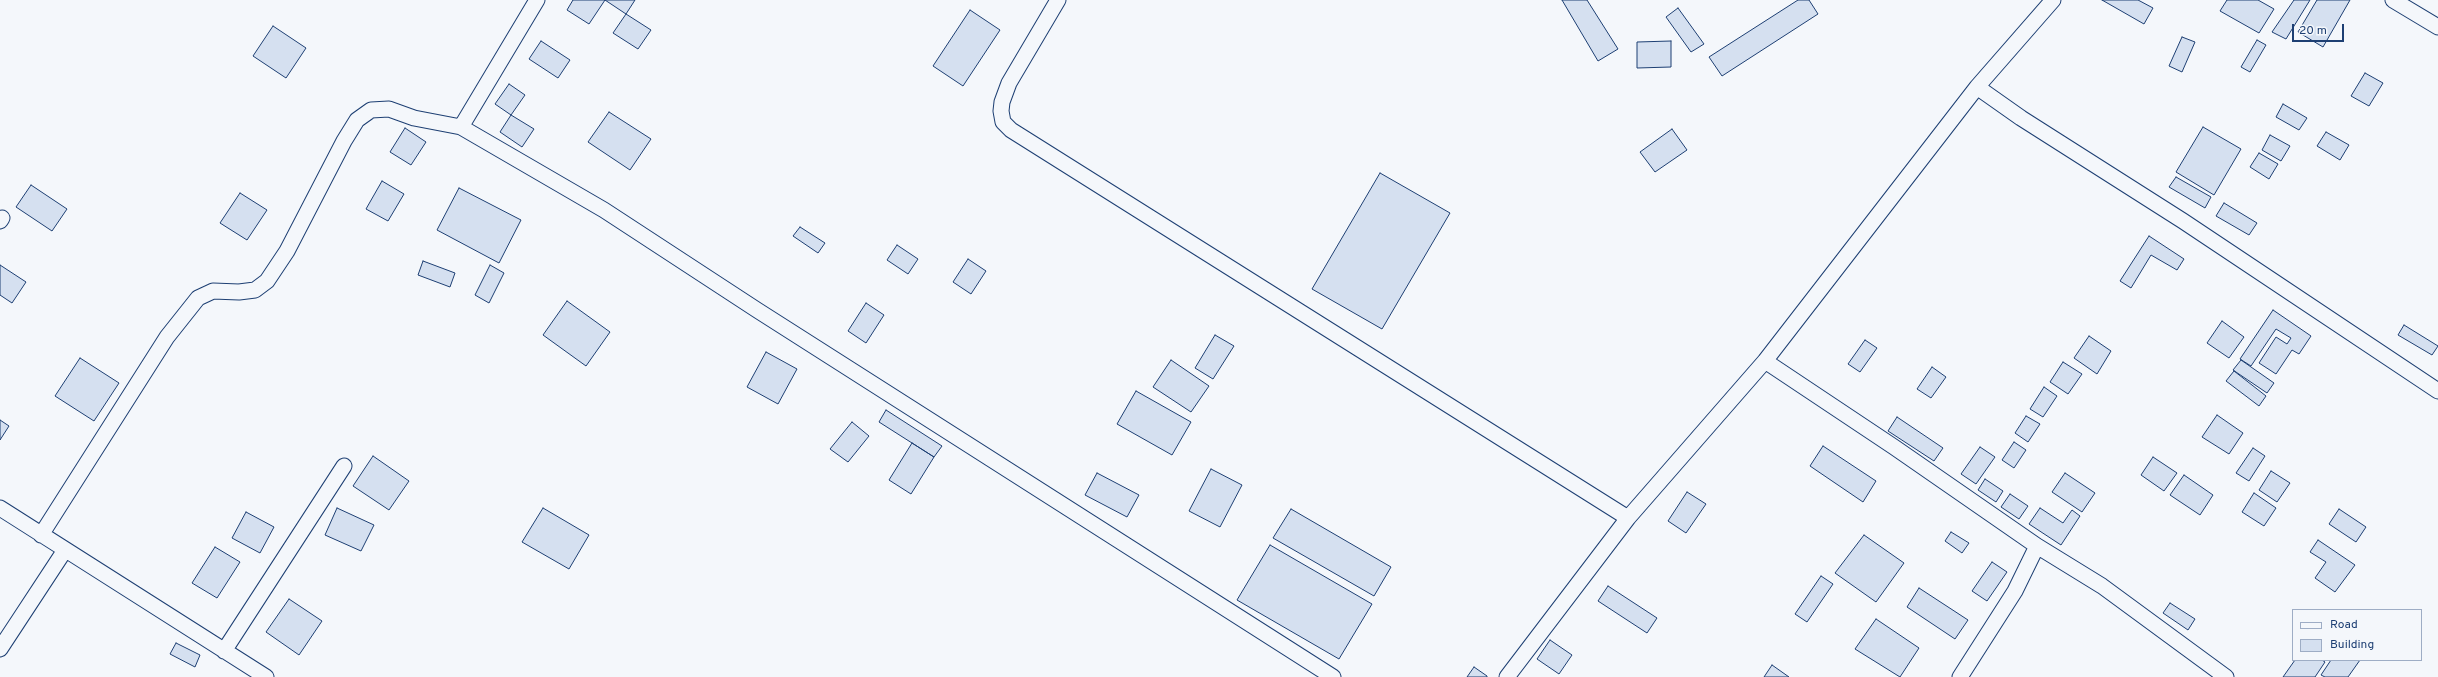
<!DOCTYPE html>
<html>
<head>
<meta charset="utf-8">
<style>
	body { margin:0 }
	#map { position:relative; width:2438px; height:677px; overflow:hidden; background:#f4f7fb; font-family:Overpass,sans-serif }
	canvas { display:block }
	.legend { position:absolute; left:2292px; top:609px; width:130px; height:52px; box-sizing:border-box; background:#f4f7fb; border:1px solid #9eadc5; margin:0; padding:5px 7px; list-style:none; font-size:12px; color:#1d3f73 }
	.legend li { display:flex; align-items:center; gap:8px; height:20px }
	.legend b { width:20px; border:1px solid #9eadc5 }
	.scale { position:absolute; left:2292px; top:24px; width:52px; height:18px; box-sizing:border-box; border:2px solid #1d3f73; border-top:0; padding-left:5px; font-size:12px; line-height:14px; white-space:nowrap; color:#1d3f73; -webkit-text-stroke:3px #f4f7fb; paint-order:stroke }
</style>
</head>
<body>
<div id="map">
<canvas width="2438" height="677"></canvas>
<ul class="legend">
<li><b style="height:5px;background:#f4f7fb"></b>Road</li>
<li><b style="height:11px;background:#d5e0f0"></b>Building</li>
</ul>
<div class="scale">20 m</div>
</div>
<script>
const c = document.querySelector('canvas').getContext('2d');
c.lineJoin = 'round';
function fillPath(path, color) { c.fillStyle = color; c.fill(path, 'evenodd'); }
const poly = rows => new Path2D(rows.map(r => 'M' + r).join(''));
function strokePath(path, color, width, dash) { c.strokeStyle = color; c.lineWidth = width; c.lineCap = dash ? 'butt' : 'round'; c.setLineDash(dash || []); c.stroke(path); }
const building = poly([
	[573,0,605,0,589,24,567,10,573,0],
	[605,0,635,0,626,14,605,0],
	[1562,0,1587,0,1618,49,1598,61,1562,0],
	[1798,0,1809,0,1818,14,1722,76,1709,57,1798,0],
	[2102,0,2138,0,2153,8,2144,24,2102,0],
	[2227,0,2258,0,2274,9,2259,33,2220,11,2227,0],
	[2294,0,2310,0,2286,39,2272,32,2294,0],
	[2317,0,2350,0,2323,47,2298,32,2317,0],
	[1678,8,1704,44,1691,52,1666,17,1678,8],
	[970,10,1000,30,963,86,933,66,970,10],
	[626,14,651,30,638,49,613,33,626,14],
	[273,26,306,48,286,78,253,56,273,26],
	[2182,37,2195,42,2182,72,2169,66,2182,37],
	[2257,40,2266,45,2250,72,2241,67,2257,40],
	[541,41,570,60,558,78,529,59,541,41],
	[1671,41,1671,67,1637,68,1637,42,1671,41],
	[2365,73,2383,83,2369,106,2351,96,2365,73],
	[509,84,525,95,511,115,495,104,509,84],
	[2283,104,2307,118,2299,130,2276,117,2283,104],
	[609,112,651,139,630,170,588,142,609,112],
	[511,115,534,129,522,147,500,132,511,115],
	[2203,127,2241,149,2214,195,2176,172,2203,127],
	[405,128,426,142,411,165,390,152,405,128],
	[1672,129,1687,150,1655,172,1640,152,1672,129],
	[2326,132,2349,145,2340,160,2317,146,2326,132],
	[2270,135,2290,146,2281,161,2262,150,2270,135],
	[2259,153,2278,164,2269,179,2250,167,2259,153],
	[1380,173,1450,213,1382,329,1312,289,1380,173],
	[2176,177,2211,197,2205,208,2169,187,2176,177],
	[382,181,404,194,388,221,366,209,382,181],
	[31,185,67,209,52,231,16,207,31,185],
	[459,188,521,220,499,263,437,230,459,188],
	[240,193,267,210,247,240,220,223,240,193],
	[2224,203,2257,223,2249,235,2216,216,2224,203],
	[800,227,825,243,818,253,793,236,800,227],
	[2149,236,2184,259,2177,270,2151,255,2131,288,2120,281,2149,236],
	[897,245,918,259,908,274,887,260,897,245],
	[968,259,986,271,971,294,953,282,968,259],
	[423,261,455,273,450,287,418,275,423,261],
	[0,265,26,282,12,303,0,295,0,265],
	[490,265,504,273,489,303,475,295,490,265],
	[567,301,610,332,586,366,543,335,567,301],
	[866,303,884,315,866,343,848,331,866,303],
	[2273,310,2311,336,2299,354,2292,350,2276,374,2259,363,2276,337,2287,344,2291,338,2276,329,2251,366,2240,359,2273,310],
	[2222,321,2244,337,2229,358,2207,343,2222,321],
	[2404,325,2438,346,2432,355,2398,335,2404,325],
	[1215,335,1234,346,1213,379,1195,368,1215,335],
	[2089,336,2111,351,2097,374,2074,358,2089,336],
	[1865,340,1877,348,1860,372,1848,364,1865,340],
	[766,352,797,369,778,404,747,387,766,352],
	[80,358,119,383,94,421,55,396,80,358],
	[1171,360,1209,386,1191,412,1153,387,1171,360],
	[2241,360,2274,383,2267,393,2233,370,2241,360],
	[2063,362,2082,374,2068,394,2050,382,2063,362],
	[1932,367,1946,377,1931,398,1917,389,1932,367],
	[2234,371,2266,396,2259,406,2226,381,2234,371],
	[2044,387,2057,396,2043,417,2030,409,2044,387],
	[1136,391,1191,422,1172,455,1117,424,1136,391],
	[886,410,942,446,934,457,879,422,886,410],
	[2217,415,2243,433,2229,454,2202,437,2217,415],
	[2026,416,2040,424,2028,442,2015,433,2026,416],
	[1897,417,1943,448,1934,461,1888,431,1897,417],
	[0,420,9,426,0,440,0,420],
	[852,422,869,436,848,462,830,449,852,422],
	[2014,442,2026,450,2014,468,2002,460,2014,442],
	[912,443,934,457,911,494,889,480,912,443],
	[1823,446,1876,481,1863,502,1810,466,1823,446],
	[1980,447,1995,457,1976,484,1961,474,1980,447],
	[2253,448,2265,456,2249,481,2236,473,2253,448],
	[373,456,409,481,389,510,353,486,373,456],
	[2153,457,2177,473,2164,491,2141,475,2153,457],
	[1211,469,1242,485,1220,527,1189,511,1211,469],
	[2271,471,2290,483,2277,502,2259,490,2271,471],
	[1097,473,1139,495,1127,517,1085,495,1097,473],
	[2065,473,2095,493,2082,512,2052,492,2065,473],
	[2184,475,2213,495,2200,515,2170,495,2184,475],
	[1985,479,2003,491,1996,502,1978,490,1985,479],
	[1687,492,1706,504,1686,533,1668,521,1687,492],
	[2254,493,2276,508,2264,526,2242,512,2254,493],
	[2010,494,2028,506,2019,519,2001,507,2010,494],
	[337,508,374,525,361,551,325,535,337,508],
	[543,508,589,535,569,569,522,542,543,508],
	[2040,508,2063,523,2072,510,2080,516,2061,545,2029,524,2040,508],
	[1291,509,1391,567,1374,596,1273,538,1291,509],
	[2339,509,2366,527,2356,542,2329,524,2339,509],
	[246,512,274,527,260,553,232,538,246,512],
	[1951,532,1969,543,1962,553,1945,541,1951,532],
	[1864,535,1904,563,1876,602,1835,573,1864,535],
	[2318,540,2355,565,2335,592,2315,578,2326,562,2310,552,2318,540],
	[1270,545,1372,604,1339,659,1237,600,1270,545],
	[215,547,240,562,217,598,192,583,215,547],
	[1992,562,2007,572,1987,601,1972,591,1992,562],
	[1821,576,1833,584,1807,622,1795,614,1821,576],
	[1608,586,1657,618,1647,633,1598,601,1608,586],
	[1919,588,1968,620,1955,639,1907,607,1919,588],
	[289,599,322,621,299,655,266,632,289,599],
	[2170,603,2195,619,2188,630,2163,613,2170,603],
	[1876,619,1919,648,1900,677,1855,649,1876,619],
	[1550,640,1572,655,1559,674,1537,659,1550,640],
	[176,643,200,655,195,667,170,654,176,643],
	[2295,660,2322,660,2325,662,2315,677,2283,677,2295,660],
	[2331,660,2360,660,2348,677,2325,677,2321,675,2331,660],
	[1772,665,1789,677,1764,677,1772,665],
	[1474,667,1487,676,1487,677,1467,677,1474,667]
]);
const minor = poly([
	[1058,0,1009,83,1002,102,1001,111,1003,122,1011,130,1628,518],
	[2393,0,2438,27],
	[1977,87,2021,118,2183,221,2438,391],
	[461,127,537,0],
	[0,221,2,218],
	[1765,361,1894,447,2037,546,2102,586,2226,677],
	[0,508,266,677],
	[41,535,167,337,198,298,213,291,239,292,255,290,267,281,287,251,344,141,357,120,371,110,389,109,414,118,461,127,604,210,757,310,1333,677],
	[0,649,65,550],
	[224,651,344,466],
	[1507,677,1628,518,1765,361,1977,87,2053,0],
	[1960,677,2015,591,2037,546]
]);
fillPath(building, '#d5e0f0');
strokePath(building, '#1d3f73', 1);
strokePath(minor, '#1d3f73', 17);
strokePath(minor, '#f4f7fb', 15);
</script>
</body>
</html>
